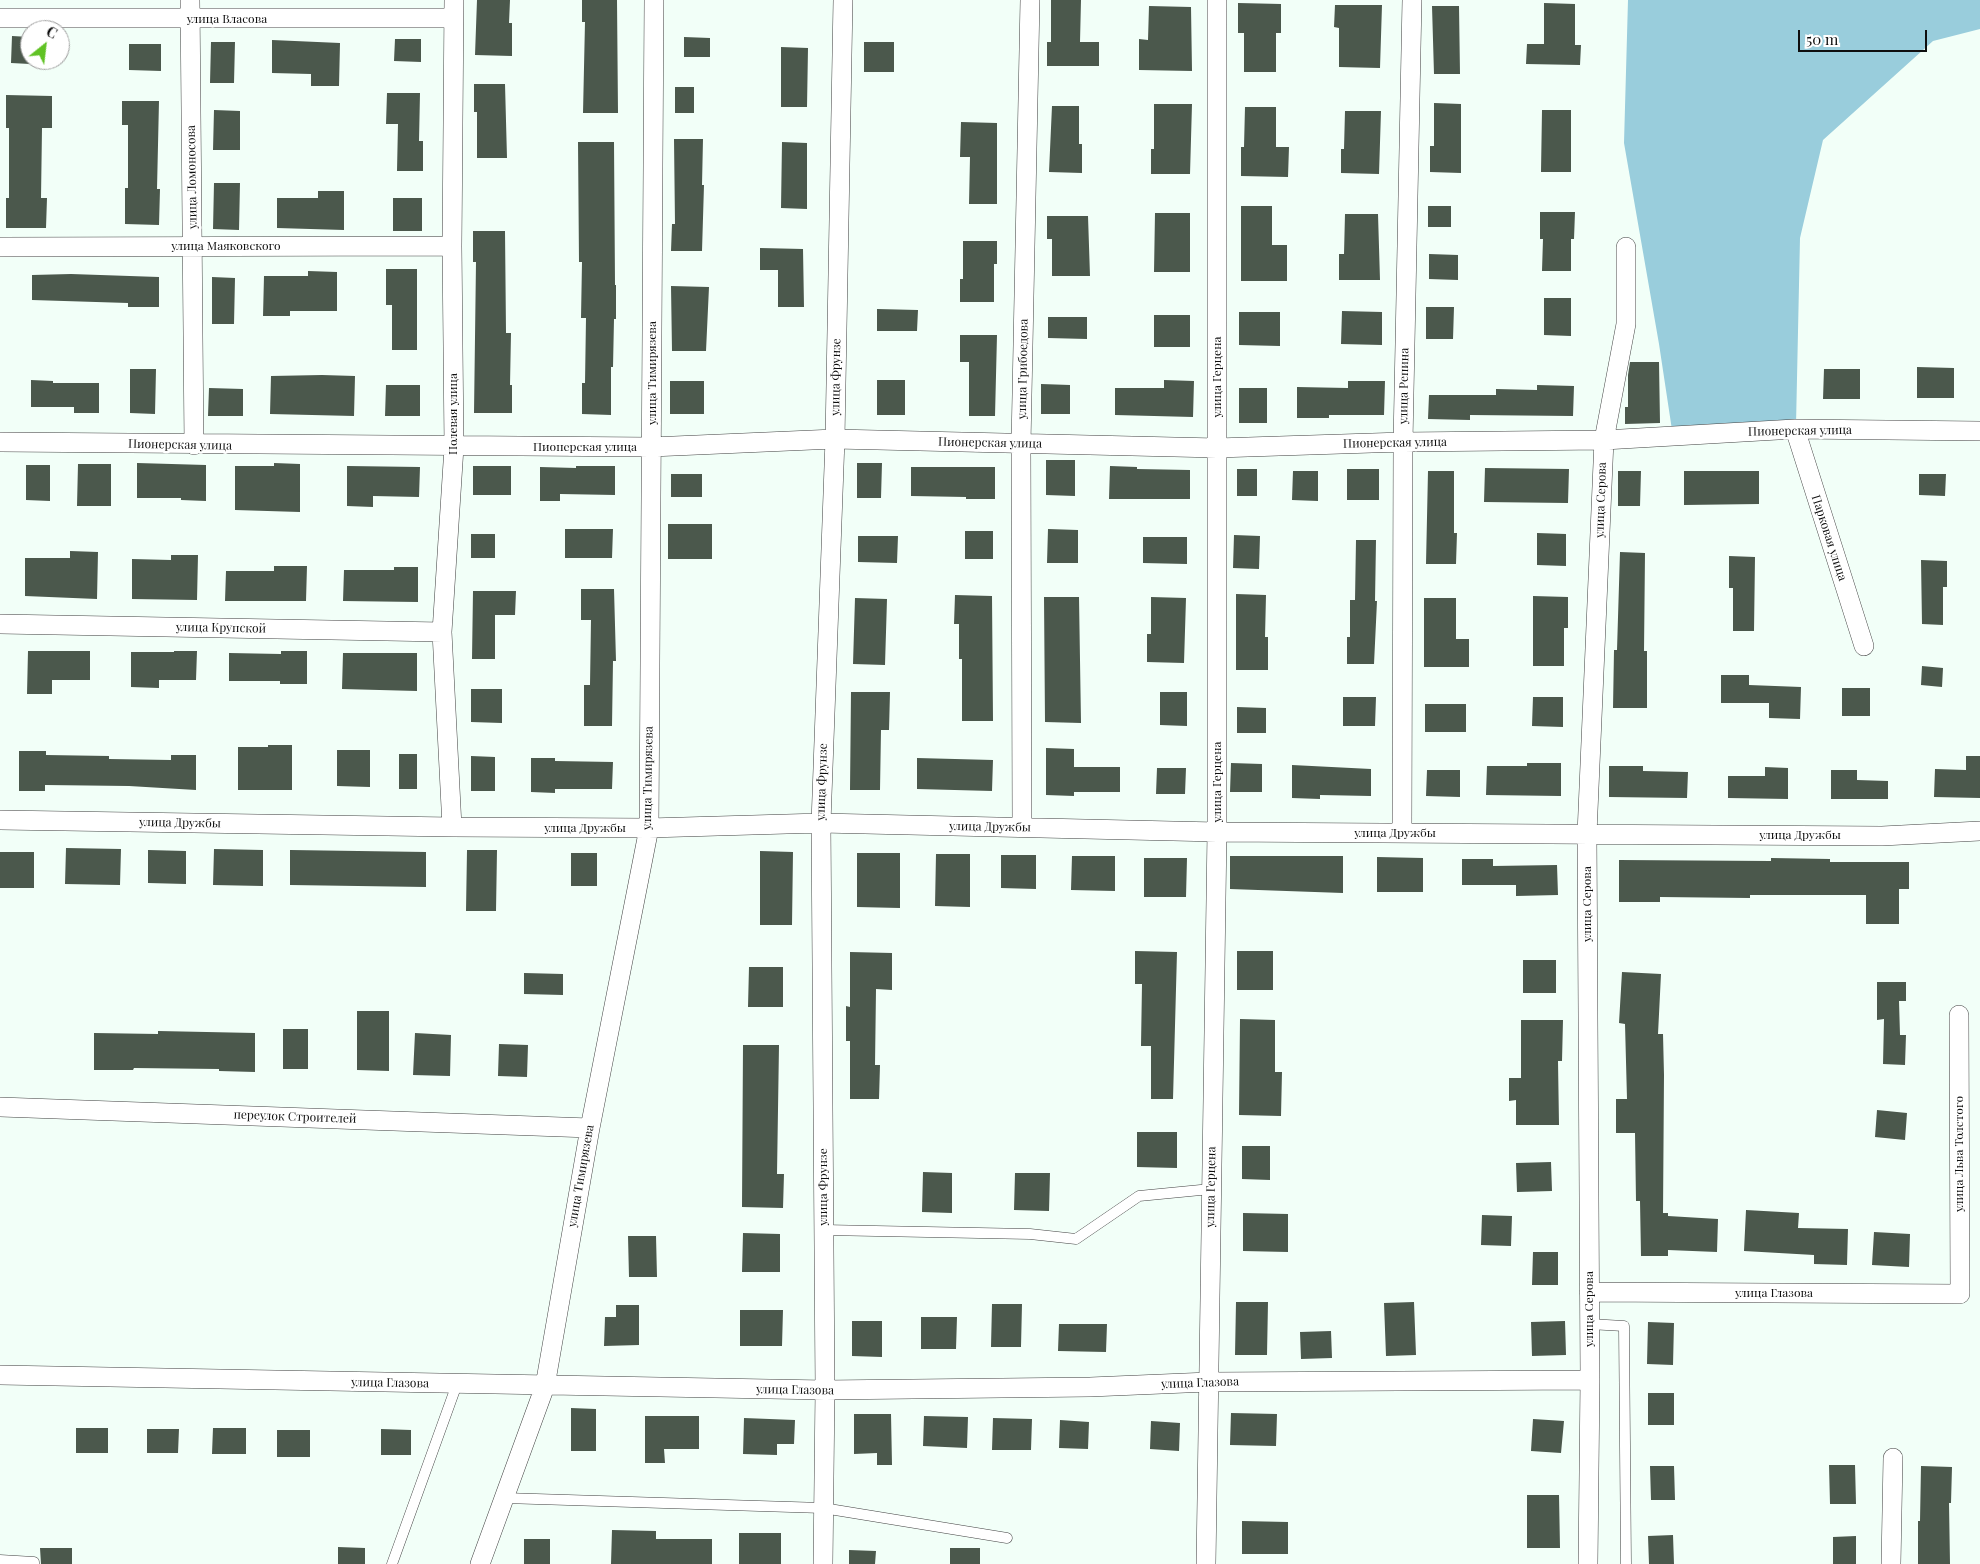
<!DOCTYPE html>
<html>
<head>
<meta charset="utf-8">
<style>
	body { margin:0 }
	#map { position:relative; width:1980px; height:1564px; overflow:hidden; background:#f2fff8; font-family:"Playfair Display",serif }
	canvas { display:block }
	.north { position:absolute; left:20px; top:20px; width:50px; height:50px; box-sizing:border-box; background:#fff; border:1px solid #9f9f9f; border-radius:50%; rotate:29deg; font-size:14px; font-weight:700; line-height:20px; text-align:center; color:#0f0f0f }
	.north::after { content:''; display:block; margin:auto; width:18px; height:22px; background:#60c224; clip-path:polygon(50% 0,100% 100%,50% 72%,0 100%) }
	.scale { position:absolute; left:1798px; top:30px; width:129px; height:22px; box-sizing:border-box; border:2px solid #0f0f0f; border-top:0; padding-left:6px; font-size:15px; line-height:18px; white-space:nowrap; color:#0f0f0f; -webkit-text-stroke:4px #fff; paint-order:stroke }
</style>
</head>
<body>
<div id="map">
<canvas width="1980" height="1564"></canvas>
<div class="north">С</div>
<div class="scale">50 m</div>
</div>
<script>
const c = document.querySelector('canvas').getContext('2d');
c.lineJoin = 'round';
function fillPath(path, color) { c.fillStyle = color; c.fill(path, 'evenodd'); }
const poly = rows => new Path2D(rows.map(r => 'M' + r).join(''));
function strokePath(path, color, width, dash) { c.strokeStyle = color; c.lineWidth = width; c.lineCap = dash ? 'butt' : 'round'; c.setLineDash(dash || []); c.stroke(path); }
function drawText(font, color, halo, rows, align = 'center') {
  c.font = font + ' "Playfair Display",serif'; c.lineWidth = 5; c.setLineDash([]); c.textBaseline = 'middle'; c.strokeStyle = halo; c.fillStyle = color; for (const [text, x, y, turn = 0] of rows) {
    c.save(); c.translate(x, y); c.rotate((+turn || 0) * Math.PI / 180); c.textAlign = isNaN(turn) ? turn : align; if (halo) c.strokeText(text, 0, 0); c.fillText(text, 0, 0); c.restore();
  }
}
const forest = poly([
	[1628,0,1980,0,1980,29,1933,41,1823,140,1800,238,1796,425,1672,430,1659,344,1624,143]
]);
const building = poly([
	[477,0,510,0,509,23,512,23,512,56,475,55],
	[582,0,617,0,618,113,583,113,585,22,582,22],
	[1051,0,1081,0,1080,42,1099,42,1099,66,1047,66,1047,42,1051,42],
	[1238,3,1281,4,1281,33,1276,33,1276,72,1244,72,1244,33,1238,33],
	[1544,3,1575,4,1575,45,1581,45,1580,65,1526,64,1527,44,1544,44],
	[1335,5,1382,5,1380,68,1339,67,1339,28,1334,27],
	[1149,6,1191,7,1192,71,1139,70,1139,39,1148,40],
	[1432,6,1459,6,1460,74,1434,74],
	[12,36,30,37,30,64,11,63],
	[684,37,710,38,710,57,684,57],
	[395,39,421,39,421,62,394,61],
	[272,40,340,43,339,86,311,86,311,74,272,73],
	[211,42,235,42,234,83,210,83],
	[864,42,894,42,894,72,864,72],
	[129,44,161,44,161,71,129,70],
	[781,47,808,48,807,107,781,107],
	[474,84,505,84,507,158,477,158,477,112,474,112],
	[675,87,694,87,694,113,675,113],
	[387,93,420,93,419,141,423,141,423,171,397,171,398,124,386,124],
	[6,95,52,96,52,128,42,128,41,198,47,198,46,228,6,228,6,198,9,198,9,128,6,128],
	[122,101,159,101,157,189,160,189,159,225,125,224,125,188,128,188,128,125,122,125],
	[1434,103,1461,104,1461,173,1430,172,1430,146,1434,146],
	[1154,104,1192,104,1190,174,1151,174,1151,149,1154,149],
	[1052,106,1079,106,1079,144,1082,144,1082,173,1049,172],
	[1245,107,1276,107,1276,147,1289,147,1288,177,1241,176,1241,147,1244,147],
	[214,110,240,111,240,150,213,150],
	[1542,110,1571,110,1571,172,1541,172],
	[1345,111,1381,111,1379,174,1341,173,1341,149,1344,149],
	[961,122,997,123,997,204,969,204,970,157,960,157],
	[674,139,703,139,702,185,704,185,702,251,671,251,672,224,675,224],
	[578,142,614,142,615,285,616,285,616,319,614,319,613,367,611,367,611,415,582,414,582,383,585,383,586,318,581,318,582,262,579,262],
	[782,142,807,143,807,209,781,208],
	[214,183,240,183,239,230,213,229],
	[318,191,344,191,344,230,277,228,277,198,318,198],
	[393,198,422,198,422,231,393,231],
	[1241,206,1272,206,1272,245,1287,245,1287,281,1241,281],
	[1428,206,1451,206,1451,227,1428,227],
	[1540,212,1575,212,1574,239,1571,239,1571,271,1542,271,1543,239,1540,239],
	[1155,213,1190,213,1190,272,1154,272],
	[1345,214,1378,214,1380,280,1339,280,1339,254,1344,254],
	[1047,216,1088,216,1090,276,1052,276,1052,239,1047,239],
	[473,231,505,231,506,333,511,333,510,385,512,385,512,413,474,413,476,262,473,262],
	[963,241,997,241,997,264,994,264,994,302,960,302,960,279,963,279],
	[760,248,803,249,804,307,778,307,778,270,760,270],
	[1429,254,1458,255,1458,280,1429,279],
	[386,269,417,269,417,350,392,350,392,305,386,305],
	[308,271,337,272,337,311,290,311,290,316,263,316,264,276,308,276],
	[71,274,159,277,159,307,128,307,128,303,32,300,32,275],
	[212,277,235,278,234,324,212,324],
	[671,286,709,287,706,351,672,351],
	[1544,298,1571,298,1571,336,1544,335],
	[1426,307,1454,307,1453,339,1426,339],
	[877,309,918,310,917,331,877,331],
	[1342,311,1382,312,1382,345,1341,344],
	[1239,312,1280,312,1280,346,1239,345],
	[1154,315,1190,315,1190,347,1154,347],
	[1048,317,1087,317,1087,339,1048,338],
	[960,335,997,335,995,416,969,416,969,362,960,362],
	[1630,362,1659,362,1660,423,1625,424,1625,407,1628,407,1628,375],
	[1917,367,1954,368,1954,398,1917,398],
	[130,369,156,369,155,414,130,413],
	[1824,369,1860,369,1860,399,1823,399],
	[322,375,355,376,354,416,270,414,271,376],
	[31,380,53,381,53,383,99,383,99,413,74,413,74,407,31,407],
	[877,380,905,380,905,415,877,415],
	[1164,380,1194,381,1193,417,1115,415,1115,388,1164,388],
	[670,381,704,381,704,414,670,414],
	[1348,381,1385,381,1384,415,1329,415,1329,418,1297,418,1297,387,1348,388],
	[1041,384,1070,385,1070,414,1041,414],
	[386,385,420,385,420,416,385,416],
	[1537,385,1574,386,1573,416,1470,415,1470,420,1428,419,1429,395,1496,395,1496,389,1537,390],
	[209,388,243,389,243,416,208,416],
	[1239,388,1267,388,1267,423,1239,423],
	[1046,460,1075,460,1075,496,1046,495],
	[137,463,206,465,206,501,181,500,181,498,137,498],
	[274,463,300,464,300,512,235,510,235,466,274,466],
	[857,463,882,463,881,498,857,498],
	[78,464,111,464,111,506,77,506],
	[26,465,50,465,50,501,26,500],
	[347,466,420,467,419,497,373,496,373,507,347,506],
	[473,466,511,466,511,495,473,495],
	[576,466,615,466,615,495,560,494,560,501,540,501,540,467,576,468],
	[1110,466,1137,467,1137,469,1190,470,1190,499,1109,499],
	[911,467,995,467,995,499,966,499,966,497,911,496],
	[1485,468,1569,469,1568,503,1484,502],
	[1237,469,1257,469,1257,496,1237,496],
	[1347,469,1379,469,1379,500,1347,500],
	[1293,471,1318,471,1318,501,1292,500],
	[1428,471,1454,471,1454,533,1457,533,1456,564,1426,564],
	[1618,471,1641,471,1640,506,1618,506],
	[1684,471,1759,471,1759,504,1684,505],
	[671,474,702,474,702,497,671,497],
	[1919,474,1946,474,1945,496,1919,495],
	[668,524,712,524,712,559,668,559],
	[565,529,613,529,612,558,565,558],
	[1048,529,1078,530,1078,563,1047,563],
	[965,531,993,531,993,559,965,559],
	[1537,533,1566,534,1566,566,1537,565],
	[471,534,495,534,495,558,471,558],
	[1234,535,1260,536,1259,569,1233,568],
	[858,536,898,536,897,563,858,562],
	[1143,537,1187,537,1187,564,1143,563],
	[1356,540,1376,540,1375,601,1377,601,1374,664,1347,664,1347,637,1350,637,1350,600,1355,600],
	[70,551,98,552,97,599,25,596,25,558,70,558],
	[1620,552,1645,553,1644,651,1647,651,1647,708,1613,708,1614,650,1617,650],
	[171,555,198,555,197,600,132,599,132,559,171,560],
	[1729,556,1755,557,1754,631,1733,631,1733,588,1729,588],
	[1921,560,1947,561,1947,587,1943,587,1943,625,1922,624],
	[274,566,307,566,306,601,225,601,226,571,274,571],
	[394,567,418,567,418,602,343,601,344,570,394,570],
	[581,589,614,589,616,661,613,661,612,726,584,726,584,685,590,685,591,620,581,620],
	[473,591,516,591,515,615,495,615,495,659,472,659],
	[1236,594,1266,595,1265,637,1268,637,1268,670,1236,670],
	[955,595,992,596,993,721,962,721,962,659,959,659,959,624,954,624],
	[1533,596,1568,597,1568,628,1564,628,1564,666,1533,666],
	[1044,597,1079,597,1081,723,1045,722],
	[1151,597,1186,598,1184,663,1147,662,1147,634,1151,634],
	[855,598,887,599,885,665,853,664],
	[1424,598,1456,598,1456,639,1469,639,1469,667,1424,667],
	[28,651,90,651,90,680,52,680,52,694,27,694],
	[174,651,197,651,196,680,159,680,159,688,131,687,131,652,174,652],
	[281,651,307,651,307,684,280,684,280,681,229,681,229,653,281,654],
	[343,653,417,653,417,691,342,689],
	[1922,666,1943,668,1942,687,1921,685],
	[1721,675,1749,675,1749,685,1801,687,1800,719,1769,718,1769,703,1721,703],
	[1842,688,1870,688,1870,716,1842,716],
	[471,689,502,689,502,723,471,722],
	[851,692,890,692,889,730,881,730,880,790,850,790],
	[1160,692,1187,692,1187,726,1160,725],
	[1343,697,1376,697,1375,726,1343,726],
	[1533,697,1563,697,1563,727,1532,726],
	[1425,704,1466,704,1466,732,1425,732],
	[1237,707,1266,708,1266,733,1237,733],
	[268,745,292,745,292,790,238,790,238,747,268,747],
	[1046,748,1074,749,1074,767,1120,767,1120,792,1074,792,1074,796,1046,795],
	[337,750,370,750,370,787,337,786],
	[19,751,46,751,46,755,109,756,109,759,171,760,171,755,196,755,196,790,129,786,45,785,45,791,19,791],
	[399,754,417,754,417,789,399,789],
	[471,756,495,757,495,791,471,791],
	[1966,756,1980,756,1980,798,1934,797,1935,769,1966,770],
	[531,758,555,758,555,761,613,762,612,789,555,789,555,793,531,792],
	[917,758,993,760,992,791,917,789],
	[1231,763,1262,764,1262,792,1230,792],
	[1527,763,1561,763,1561,796,1486,795,1487,766,1527,766],
	[1292,765,1371,769,1371,796,1320,795,1320,799,1292,798],
	[1609,766,1643,766,1643,771,1688,772,1687,798,1609,797],
	[1765,767,1788,768,1788,799,1728,798,1728,776,1765,776],
	[1157,768,1186,768,1185,794,1156,794],
	[1427,770,1460,770,1460,797,1426,796],
	[1831,770,1857,770,1857,780,1888,781,1888,799,1831,799],
	[66,848,121,849,120,885,65,884],
	[214,849,263,850,263,886,213,885],
	[148,850,186,851,186,884,148,883],
	[290,850,426,852,426,887,290,885],
	[467,850,497,850,496,911,466,911],
	[760,851,793,852,792,925,760,925],
	[0,852,34,852,34,888,0,888],
	[571,853,597,853,597,886,571,886],
	[857,853,900,853,900,908,857,907],
	[936,854,970,854,970,907,935,906],
	[1001,855,1036,855,1036,889,1001,888],
	[1072,856,1115,856,1115,891,1071,890],
	[1230,856,1343,856,1343,893,1230,889],
	[1377,857,1423,858,1423,892,1377,892],
	[1144,858,1187,858,1186,897,1144,897],
	[1771,858,1830,859,1830,862,1909,862,1909,889,1899,889,1899,924,1866,924,1866,895,1750,895,1750,898,1660,897,1660,902,1619,902,1619,860,1771,861],
	[1462,859,1493,859,1493,866,1557,865,1558,895,1516,896,1516,885,1462,885],
	[1135,951,1177,952,1173,1099,1151,1099,1151,1046,1141,1046,1142,984,1135,984],
	[1237,951,1273,951,1273,990,1237,990],
	[850,952,892,953,892,990,876,989,875,1065,880,1065,879,1099,850,1099,850,1041,846,1041,846,1006,850,1007],
	[1523,960,1556,960,1556,993,1523,993],
	[749,967,783,967,783,1007,748,1007],
	[1622,972,1661,974,1658,1034,1663,1034,1664,1075,1663,1213,1668,1213,1668,1216,1718,1219,1717,1252,1668,1250,1668,1256,1641,1256,1640,1201,1636,1201,1635,1133,1616,1133,1616,1099,1627,1099,1625,1024,1619,1023],
	[524,973,563,974,563,995,524,994],
	[1877,982,1906,982,1906,1001,1899,1001,1900,1035,1906,1035,1905,1065,1883,1064,1884,1019,1877,1020],
	[357,1011,389,1011,389,1071,357,1070],
	[1240,1019,1275,1020,1275,1072,1282,1072,1281,1116,1239,1115],
	[1521,1020,1563,1020,1562,1061,1558,1061,1559,1125,1516,1125,1516,1100,1509,1101,1509,1078,1521,1078],
	[283,1029,308,1029,308,1069,283,1069],
	[158,1031,255,1033,255,1072,219,1071,219,1069,134,1068,133,1070,94,1070,94,1033,158,1034],
	[415,1033,451,1035,450,1076,413,1075],
	[499,1044,528,1045,527,1077,498,1076],
	[743,1045,779,1045,777,1174,784,1174,783,1208,742,1207],
	[1877,1110,1907,1113,1905,1140,1875,1137],
	[1137,1132,1177,1132,1177,1168,1137,1167],
	[1242,1146,1270,1146,1270,1180,1242,1179],
	[1551,1162,1552,1191,1517,1192,1516,1163],
	[923,1172,952,1173,952,1213,922,1212],
	[1015,1173,1050,1173,1049,1211,1014,1210],
	[1746,1210,1799,1213,1798,1228,1848,1229,1847,1265,1814,1264,1814,1255,1744,1251],
	[1243,1213,1288,1214,1288,1252,1243,1251],
	[1482,1215,1512,1216,1511,1246,1481,1245],
	[1874,1232,1910,1234,1909,1267,1872,1265],
	[743,1233,780,1234,780,1272,742,1272],
	[628,1236,656,1236,657,1277,629,1277],
	[1533,1252,1558,1252,1558,1285,1532,1285],
	[1236,1302,1268,1302,1267,1355,1235,1355],
	[1414,1302,1416,1355,1386,1356,1384,1303],
	[992,1304,1022,1304,1021,1347,991,1347],
	[616,1305,639,1305,639,1345,604,1346,605,1317,616,1317],
	[740,1310,783,1310,782,1346,740,1346],
	[921,1317,957,1317,956,1349,921,1349],
	[852,1321,882,1321,882,1357,852,1356],
	[1565,1321,1566,1355,1532,1356,1531,1322],
	[1648,1322,1674,1323,1673,1365,1647,1364],
	[1059,1324,1107,1324,1106,1352,1058,1351],
	[1331,1331,1332,1358,1301,1359,1300,1332],
	[1648,1393,1674,1393,1674,1425,1648,1425],
	[571,1408,596,1409,596,1451,571,1451],
	[1231,1413,1277,1414,1276,1446,1230,1445],
	[854,1414,891,1414,892,1465,877,1465,877,1453,854,1454],
	[645,1416,699,1416,699,1449,664,1449,665,1463,645,1463],
	[924,1416,968,1417,967,1448,923,1446],
	[744,1418,795,1420,794,1444,777,1444,777,1455,743,1454],
	[993,1418,1032,1419,1031,1450,992,1450],
	[1533,1419,1564,1421,1561,1453,1531,1451],
	[1060,1420,1089,1422,1088,1449,1059,1448],
	[1151,1421,1180,1423,1179,1451,1150,1449],
	[76,1428,108,1428,108,1453,76,1453],
	[213,1428,246,1428,246,1454,212,1454],
	[147,1429,179,1429,178,1453,147,1453],
	[381,1429,411,1430,411,1455,381,1455],
	[277,1430,310,1430,310,1457,277,1457],
	[1829,1465,1855,1465,1856,1504,1830,1504],
	[1650,1466,1674,1466,1675,1500,1651,1500],
	[1921,1466,1952,1467,1951,1503,1949,1503,1950,1564,1918,1564,1918,1521,1920,1521],
	[1527,1495,1559,1495,1560,1548,1527,1548],
	[1242,1521,1288,1522,1288,1554,1242,1554],
	[612,1530,656,1531,656,1539,712,1539,712,1564,611,1564],
	[739,1533,781,1533,781,1564,739,1564],
	[1673,1535,1674,1564,1649,1564,1648,1536],
	[1856,1536,1856,1564,1833,1564,1833,1537],
	[524,1539,550,1539,550,1564,524,1564],
	[338,1547,365,1548,365,1564,338,1564],
	[40,1548,72,1548,72,1564,41,1564],
	[950,1548,980,1548,980,1564,950,1564],
	[849,1550,876,1551,875,1564,849,1564]
]);
const service = poly([
	[824,1230,1030,1234,1076,1239,1139,1196,1211,1189],
	[1589,1324,1624,1326,1626,1564],
	[504,1498,823,1508,1007,1538],
	[0,1560,34,1562,34,1564],
	[392,1564,457,1384]
]);
const minor = poly([
	[190,0,194,445],
	[0,18,453,18],
	[0,247,452,246],
	[1795,429,1864,646],
	[0,442,651,447,835,439,1217,448,1403,442,1604,440,1795,429,1980,431],
	[0,624,442,632],
	[0,820,452,827,649,828,821,823,1217,832,1882,836,1980,831],
	[452,827,442,632,454,447,452,246,454,0],
	[1022,827,1021,444,1030,0],
	[1402,833,1403,442,1412,0],
	[0,1107,590,1128],
	[1589,1292,1960,1294,1959,1015],
	[0,1375,825,1390,1090,1387,1209,1382,1590,1380],
	[480,1564,545,1386,590,1128,649,828,654,0],
	[823,1564,825,1390,821,823,835,439,843,0],
	[1206,1564,1217,832,1217,0],
	[1588,1564,1590,1380,1587,834,1604,440,1626,324,1626,247],
	[1891,1564,1893,1458]
]);
const streetNames = [
	["улица Власова",227,19],
	["улица Ломоносова",192,177,-91],
	["улица Маяковского",226,246],
	["улица Грибоедова",1023,369,-89],
	["улица Тимирязева",652,373,-90],
	["улица Фрунзе",836,377,-89],
	["улица Герцена",1217,377,-90],
	["улица Репина",1404,386,-89],
	["Полевая улица",453,414,-90],
	["Пионерская улица",1800,431,-1],
	["Пионерская улица",990,443,1],
	["Пионерская улица",1395,443,-1],
	["Пионерская улица",180,445,1],
	["Пионерская улица",585,447],
	["улица Серова",1601,500,-88],
	["Парковая улица",1829,538,72],
	["улица Крупской",221,628,1],
	["улица Тимирязева",648,778,-89],
	["улица Фрунзе",822,782,-88],
	["улица Герцена",1217,782,-90],
	["улица Дружбы",180,823,1],
	["улица Дружбы",990,827,1],
	["улица Дружбы",585,828],
	["улица Дружбы",1395,833],
	["улица Дружбы",1800,835],
	["улица Серова",1587,904,-90],
	["переулок Строителей",295,1117,2],
	["улица Льва Толстого",1959,1154,-90],
	["улица Тимирязева",581,1176,-80],
	["улица Фрунзе",823,1187,-90],
	["улица Герцена",1211,1187,-89],
	["улица Глазова",1774,1293],
	["улица Серова",1589,1309,-90],
	["улица Глазова",390,1383,1],
	["улица Глазова",1200,1383,-2],
	["улица Глазова",795,1390,1]
];
fillPath(forest, '#99cddc');
fillPath(building, '#4b584c');
strokePath(service, '#424242', 11);
strokePath(minor, '#424242', 20);
strokePath(service, '#fff', 10);
strokePath(minor, '#fff', 19);
drawText('12px', '#0f0f0f', '#fff', streetNames);
</script>
</body>
</html>
